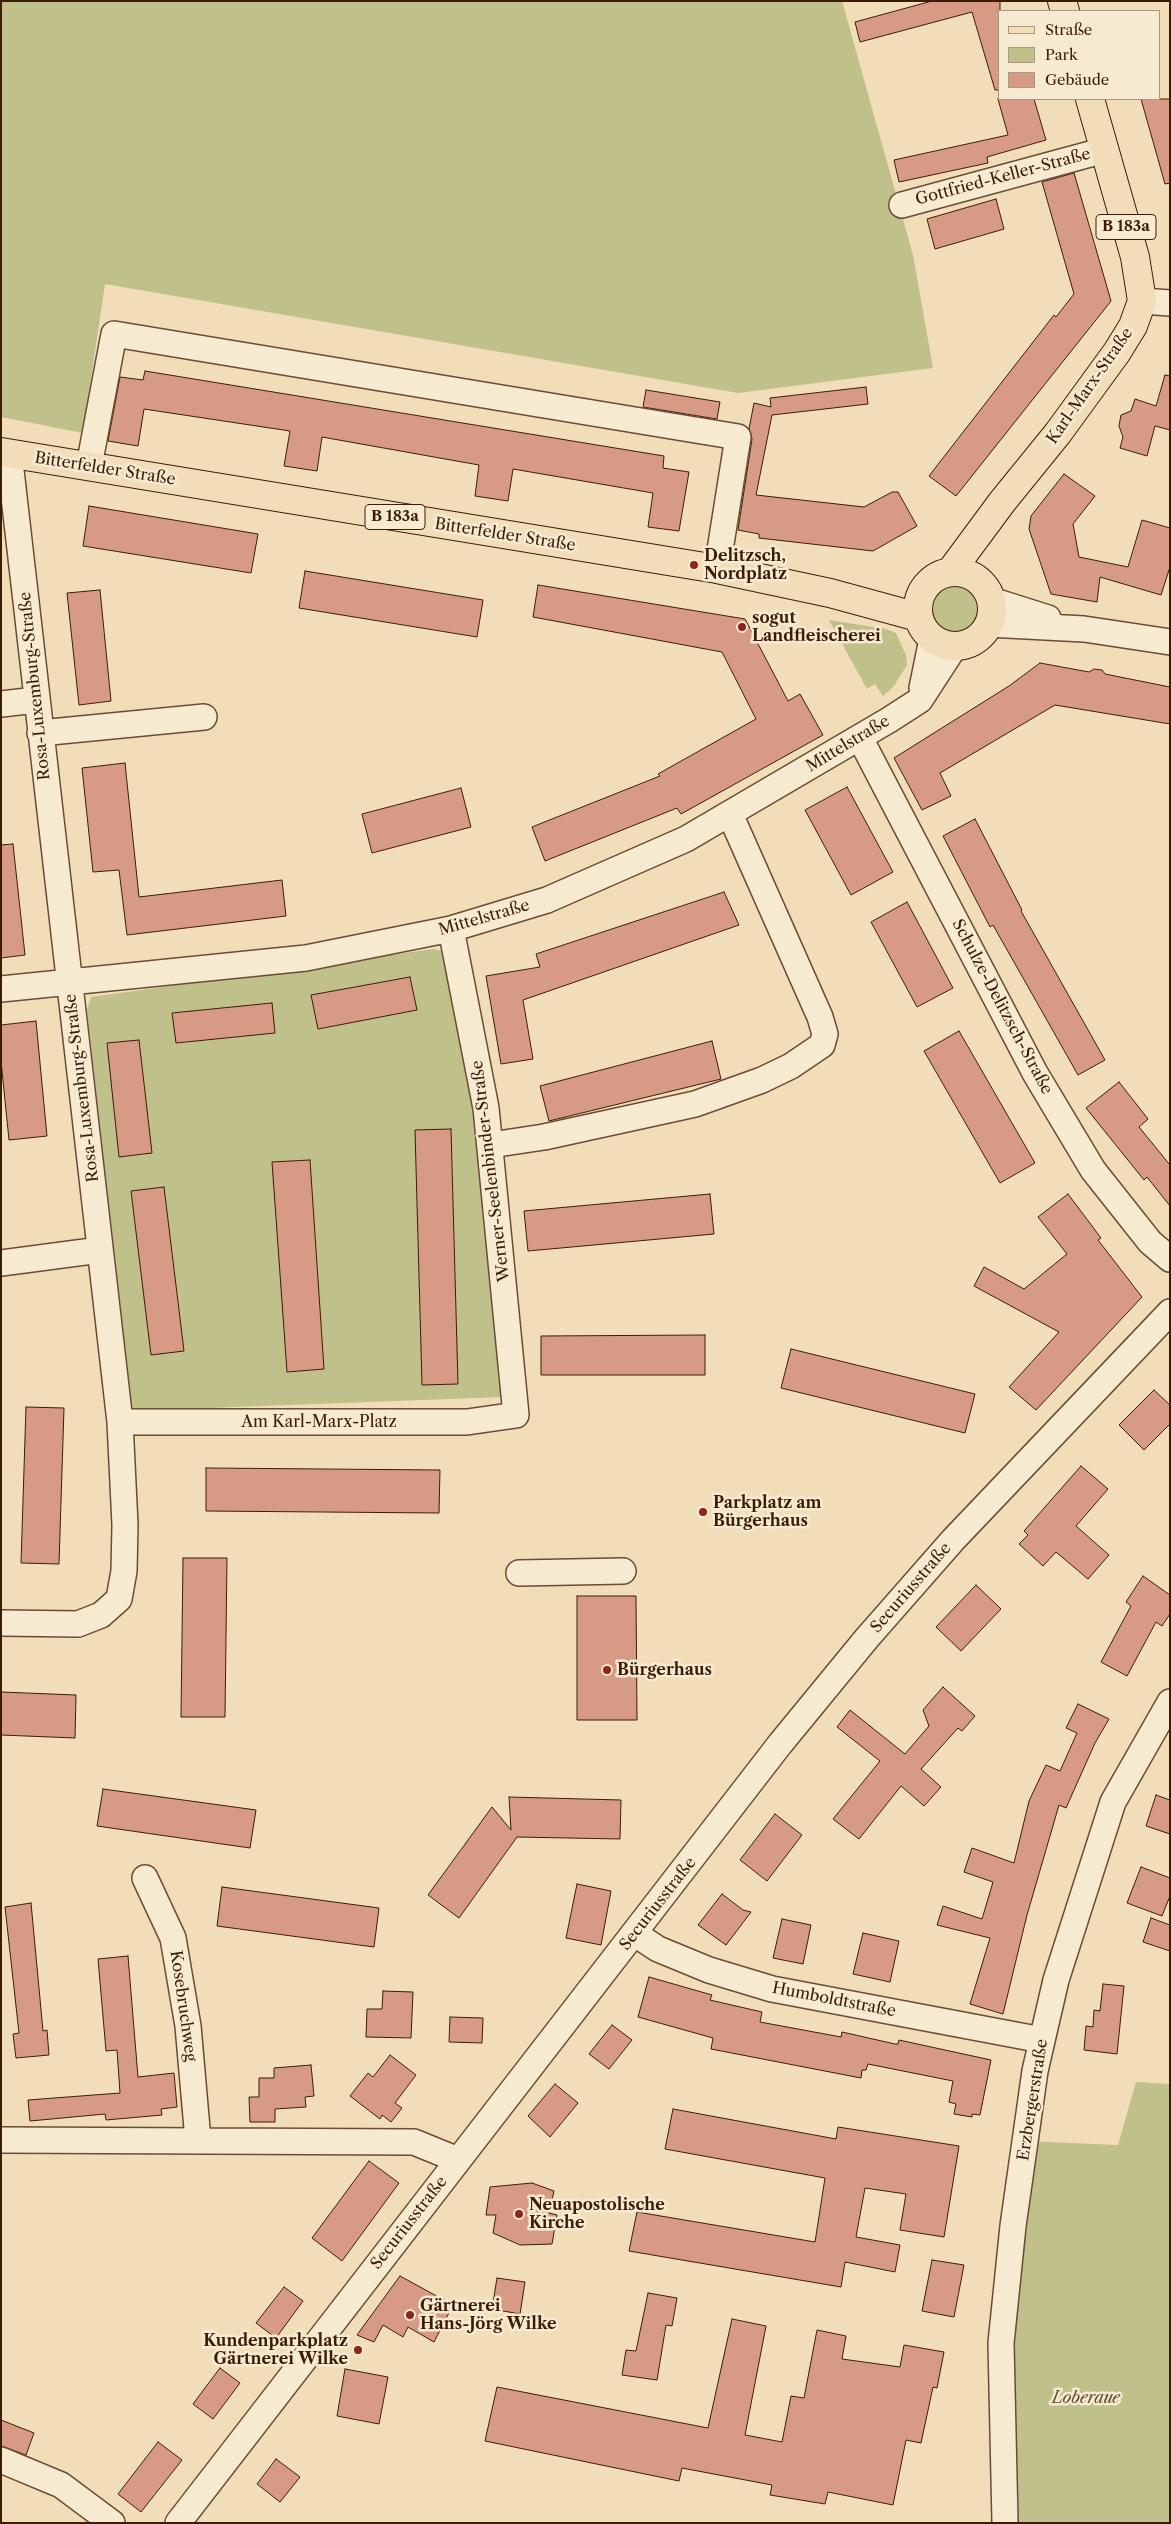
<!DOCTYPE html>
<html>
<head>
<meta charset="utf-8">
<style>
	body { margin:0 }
	#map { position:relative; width:1171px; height:2524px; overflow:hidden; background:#f1deb8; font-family:"Libre Caslon Text",serif }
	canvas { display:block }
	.frame { position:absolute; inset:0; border:2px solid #3d1c07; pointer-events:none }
	.legend { position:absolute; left:998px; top:10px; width:162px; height:90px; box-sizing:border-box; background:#f6ead1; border:1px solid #ac9880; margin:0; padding:6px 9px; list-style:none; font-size:15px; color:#3d1c07 }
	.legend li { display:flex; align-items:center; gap:10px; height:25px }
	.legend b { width:25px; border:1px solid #ac9880 }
</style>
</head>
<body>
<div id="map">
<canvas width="1171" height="2524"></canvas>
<div class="frame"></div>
<ul class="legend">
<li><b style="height:6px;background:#f1deb8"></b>Straße</li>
<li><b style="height:14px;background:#c0c08b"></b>Park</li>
<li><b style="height:14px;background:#d79a84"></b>Gebäude</li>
</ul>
</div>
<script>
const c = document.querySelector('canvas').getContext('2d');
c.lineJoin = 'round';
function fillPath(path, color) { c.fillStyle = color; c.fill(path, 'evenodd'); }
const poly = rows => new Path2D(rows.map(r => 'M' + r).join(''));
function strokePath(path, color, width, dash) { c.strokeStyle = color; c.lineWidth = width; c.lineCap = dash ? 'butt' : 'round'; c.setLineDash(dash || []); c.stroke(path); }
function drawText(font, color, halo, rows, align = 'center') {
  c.font = font + ' "Libre Caslon Text",serif'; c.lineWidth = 5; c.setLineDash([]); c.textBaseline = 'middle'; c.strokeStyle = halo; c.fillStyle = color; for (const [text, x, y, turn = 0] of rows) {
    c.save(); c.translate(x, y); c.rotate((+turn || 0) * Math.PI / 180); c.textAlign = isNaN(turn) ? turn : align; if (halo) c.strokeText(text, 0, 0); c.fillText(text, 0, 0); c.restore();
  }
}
const green = poly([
	[1,1,842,1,913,255,933,368,738,393,105,284,83,433,1,417],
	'929 608a26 26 0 1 1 52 0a26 26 0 1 1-52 0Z',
	[829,620,886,629,896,633,906,655,907,665,894,686,883,696,875,684,867,689],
	[433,949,443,951,476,1114,503,1397,130,1411,87,1010,91,997],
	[1136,2082,1170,2084,1170,2523,1005,2523,1001,2343,1026,2141,1118,2145]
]);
const building = poly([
	[932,1,1000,1,1000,90,995,90,972,12,860,42,855,22,932,1],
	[998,99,1034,99,1046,140,987,157,988,163,899,182,894,160,1008,135,998,99],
	[1141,99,1170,99,1170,183,1165,184,1141,99],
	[1074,173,1111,301,956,496,929,476,1054,315,1056,317,1074,294,1042,182,1074,173],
	[996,199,1004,229,935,249,927,219,996,199],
	[145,371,664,456,663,468,689,472,679,531,648,527,653,493,513,469,508,501,475,496,479,465,322,437,317,471,284,466,290,431,144,409,138,446,108,441,120,377,143,380,145,371],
	[1165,375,1170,376,1170,430,1155,426,1147,456,1120,448,1123,437,1119,426,1121,415,1131,411,1135,399,1156,406,1165,375],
	[866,387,868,404,772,415,756,495,864,507,892,492,898,492,917,526,873,551,759,538,759,534,738,530,752,439,749,429,754,403,771,407,770,398,866,387],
	[646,390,720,402,717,419,643,407,646,390],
	[1064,474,1095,496,1073,524,1079,557,1128,567,1142,520,1170,528,1170,567,1161,595,1100,577,1097,602,1051,594,1029,529,1031,516,1064,474],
	[89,506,258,534,251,573,83,546,89,506],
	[305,571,483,600,477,637,299,608,305,571],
	[538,585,745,619,788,701,800,694,823,735,681,814,677,808,545,861,532,827,660,776,658,774,756,719,722,652,533,617,538,585],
	[100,590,111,701,79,705,67,593,100,590],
	[1040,663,1089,672,1094,669,1102,670,1105,674,1170,687,1170,724,1055,705,940,773,951,796,922,810,894,758,1009,686,1040,663],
	[125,763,139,897,282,880,286,916,127,935,119,870,93,872,82,768,125,763],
	[847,787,893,872,851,895,805,810,847,787],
	[461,788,471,827,372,853,362,814,461,788],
	[975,819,1022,910,1021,911,1105,1060,1078,1075,993,925,990,927,943,836,975,819],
	[13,844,25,955,1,958,1,845,13,844],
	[724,892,739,925,523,1000,533,1059,501,1064,486,976,540,967,536,954,724,892],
	[907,902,953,988,917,1007,871,922,907,902],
	[410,977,417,1010,318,1029,311,995,410,977],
	[272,1003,275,1033,176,1043,172,1013,272,1003],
	[36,1021,47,1136,9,1140,1,1061,1,1025,36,1021],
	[959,1031,1035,1163,1000,1183,924,1051,959,1031],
	[139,1040,152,1153,119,1157,107,1043,139,1040],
	[712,1041,721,1079,549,1121,540,1086,712,1041],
	[1119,1082,1148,1119,1139,1127,1170,1165,1170,1206,1147,1177,1144,1180,1086,1108,1119,1082],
	[451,1129,458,1384,422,1385,415,1130,451,1129],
	[310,1160,324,1369,287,1372,272,1162,310,1160],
	[164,1187,184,1351,151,1355,131,1191,164,1187],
	[710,1194,714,1234,528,1251,524,1211,710,1194],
	[1068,1194,1101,1238,1098,1240,1142,1297,1036,1410,1009,1387,1059,1332,974,1286,984,1267,1024,1289,1067,1254,1038,1217,1068,1194],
	[705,1335,705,1375,541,1375,541,1336,705,1335],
	[791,1349,975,1394,965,1433,781,1388,791,1349],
	[1154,1390,1170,1405,1170,1424,1144,1450,1119,1425,1154,1390],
	[26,1407,64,1408,59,1564,21,1563,26,1407],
	[1081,1466,1108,1489,1076,1526,1109,1555,1088,1579,1056,1552,1043,1566,1019,1544,1028,1535,1024,1531,1081,1466],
	[206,1468,440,1470,439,1513,206,1511,206,1468],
	[183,1558,227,1558,225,1717,181,1717,183,1558],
	[1143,1576,1170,1595,1170,1614,1162,1626,1156,1622,1127,1676,1101,1662,1131,1606,1126,1602,1143,1576],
	[976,1585,1001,1609,961,1651,936,1627,976,1585],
	[577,1596,636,1596,637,1720,577,1720,577,1596],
	[943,1687,975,1716,962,1731,958,1728,921,1769,941,1787,924,1806,901,1786,859,1839,833,1819,880,1761,837,1727,850,1710,905,1754,929,1726,923,1710,943,1687],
	[1,1692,76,1695,75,1738,1,1735,1,1692],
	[1078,1704,1109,1719,1095,1743,1066,1808,1059,1805,1027,1915,1003,2014,970,2004,990,1938,937,1925,943,1906,982,1919,993,1882,964,1872,972,1848,1014,1863,1029,1801,1046,1765,1060,1771,1077,1733,1066,1728,1078,1704],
	[103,1789,256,1810,250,1848,97,1826,103,1789],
	[1156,1795,1170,1800,1170,1834,1146,1826,1156,1795],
	[509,1797,621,1800,620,1839,517,1837,459,1918,428,1895,492,1807,511,1830,509,1797],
	[775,1814,802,1835,767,1881,740,1860,775,1814],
	[1141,1867,1170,1878,1170,1896,1162,1916,1127,1903,1141,1867],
	[577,1884,611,1891,601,1945,566,1938,577,1884],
	[222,1887,379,1908,374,1947,217,1926,222,1887],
	[722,1894,743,1910,751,1912,726,1945,698,1925,722,1894],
	[31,1903,43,2031,47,2030,49,2055,16,2058,13,2034,19,2033,5,1907,31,1903],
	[1151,1918,1170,1925,1170,1951,1143,1942,1151,1918],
	[782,1919,811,1925,803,1964,773,1958,782,1919],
	[863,1933,899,1941,890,1982,853,1974,863,1933],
	[128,1956,138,2077,174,2073,177,2107,161,2109,162,2115,106,2120,105,2114,30,2121,28,2100,120,2093,117,2050,106,2051,98,1959,128,1956],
	[649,1977,712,1995,710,2000,762,2012,760,2022,841,2037,842,2032,895,2044,898,2044,899,2040,991,2060,980,2115,972,2114,972,2117,954,2114,956,2104,949,2102,953,2081,868,2064,866,2070,862,2070,861,2078,711,2049,713,2038,638,2017,649,1977],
	[1103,1984,1124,1986,1117,2054,1084,2050,1086,2026,1093,2027,1094,2010,1100,2011,1103,1984],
	[383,1991,413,1992,411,2038,366,2037,367,2009,382,2009,383,1991],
	[450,2017,483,2018,482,2043,449,2042,450,2017],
	[612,2025,632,2040,609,2069,589,2054,612,2025],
	[390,2055,416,2075,395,2103,402,2108,391,2122,382,2115,380,2119,350,2096,368,2073,373,2077,390,2055],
	[311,2065,314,2096,305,2097,306,2107,275,2109,275,2122,250,2122,249,2097,259,2097,259,2078,274,2078,274,2068,311,2065],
	[555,2084,578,2103,550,2137,528,2116,555,2084],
	[673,2109,836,2139,838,2127,959,2146,944,2237,900,2230,906,2194,865,2188,856,2237,900,2245,895,2272,845,2262,841,2287,629,2251,637,2212,815,2242,825,2178,665,2149,673,2109],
	[369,2161,399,2183,342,2261,312,2238,369,2161],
	[532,2183,554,2191,549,2213,557,2215,552,2244,520,2245,493,2233,496,2215,486,2215,490,2187,532,2183],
	[932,2260,964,2265,954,2317,922,2311,932,2260],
	[400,2276,453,2305,434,2342,408,2327,403,2337,383,2325,374,2342,357,2335,400,2276],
	[497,2278,525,2282,520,2314,492,2309,497,2278],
	[284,2287,303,2301,276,2338,256,2323,284,2287],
	[648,2293,677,2298,672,2326,666,2325,657,2380,622,2375,626,2350,636,2351,648,2293],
	[732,2319,766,2326,745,2435,782,2442,791,2396,804,2398,817,2330,846,2336,842,2359,900,2367,904,2345,944,2352,937,2388,933,2387,921,2443,906,2440,893,2505,828,2492,825,2504,770,2495,772,2485,682,2468,679,2481,485,2441,497,2387,708,2428,732,2319],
	[220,2368,240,2383,213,2419,193,2404,220,2368],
	[345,2369,388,2377,379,2424,337,2416,345,2369],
	[1,2420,34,2433,26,2455,1,2446,1,2420],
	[158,2442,182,2460,141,2512,118,2494,158,2442],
	[276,2459,300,2477,280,2502,257,2484,276,2459]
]);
const minor = poly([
	[902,205,1105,150],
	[1142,301,1170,303],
	[89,466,114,334,738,437,717,569],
	[991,600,1048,618],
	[988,624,1084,629,1170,642],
	[922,688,932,639],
	[1,704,36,700],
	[40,733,204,717],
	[860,738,1035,1073,1093,1170,1150,1242,1170,1259],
	[1,989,306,958,451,929,547,900,686,839,889,720,920,700,955,646],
	[491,1145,544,1137,695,1104,762,1080,791,1066,822,1045,825,1034,820,1017,730,814],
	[1,1263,100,1250],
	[120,1422,467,1422,516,1415,486,1108,451,929],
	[519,1573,623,1571],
	[1,1623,78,1624,101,1615,119,1599,124,1571,125,1525,120,1422,9,453],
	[145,1878,173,1938,188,2026,198,2140],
	[635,1934,658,1949,709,1970,772,1989,1042,2040],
	[1,2140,414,2142,458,2160],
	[1,2460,61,2485,112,2523],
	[178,2523,780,1744,867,1638,953,1540,1170,1312],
	[1005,2523,1001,2343,1013,2226,1035,2071,1056,1980,1113,1802,1170,1702]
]);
const major = poly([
	[1062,1,1065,11],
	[1,452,717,569,830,593,918,617],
	[951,571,1002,502,1058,433,1117,352,1133,326,1142,301,1135,257,1090,99],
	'918 609a37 37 0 1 1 74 0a37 37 0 1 1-74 0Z'
]);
const markers = [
	[694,565,5,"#8f2418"],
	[742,627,5,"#8f2418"],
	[703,1512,5,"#8f2418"],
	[607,1670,5,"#8f2418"],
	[519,2214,5,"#8f2418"],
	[410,2315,5,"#8f2418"],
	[358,2350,5,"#8f2418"]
];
const shields = [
	[1126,227,60],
	[395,517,60]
];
const shieldNames = [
	["B 183a",1126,227],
	["B 183a",395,517]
];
const streetNames = [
	["Gottfried-Keller-Straße",1003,177,-15],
	["Karl-Marx-Straße",1090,386,-55],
	["Bitterfelder Straße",105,469,9],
	["Bitterfelder Straße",505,535,9],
	["Rosa-Luxemburg-Straße",35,686,-96],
	["Mittelstraße",848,744,-31],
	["Mittelstraße",484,918,-16],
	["Schulze-Delitzsch-Straße",1002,1007,62],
	["Rosa-Luxemburg-Straße",82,1088,-97],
	["Werner-Seelenbinder-Straße",491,1171,-97],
	["Am Karl-Marx-Platz",319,1422],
	["Securiusstraße",911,1588,-49],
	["Securiusstraße",658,1904,-52],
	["Humboldtstraße",834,2000,11],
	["Kosebruchweg",183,2006,82],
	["Erzbergerstraße",1033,2100,-81],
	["Securiusstraße",409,2223,-52]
];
const poiNames = [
	["Delitzsch,",704,556],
	["Nordplatz",704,574],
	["sogut",752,618],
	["Landfleischerei",752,636],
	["Parkplatz am",713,1503],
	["Bürgerhaus",713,1521],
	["Bürgerhaus",617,1670],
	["Neuapostolische",529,2205],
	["Kirche",529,2223],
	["Gärtnerei",420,2306],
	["Hans-Jörg Wilke",420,2324],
	["Kundenparkplatz",348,2341,"right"],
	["Gärtnerei Wilke",348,2359,"right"]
];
const parkNames = [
	["Loberaue",1086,2398]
];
fillPath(green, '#c0c08b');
fillPath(building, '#d79a84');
strokePath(building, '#3d1c07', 1);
strokePath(minor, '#6a4c33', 28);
strokePath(major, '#3d1c07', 30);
strokePath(minor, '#f6ead1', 25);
strokePath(major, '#f1deb8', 28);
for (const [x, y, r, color] of markers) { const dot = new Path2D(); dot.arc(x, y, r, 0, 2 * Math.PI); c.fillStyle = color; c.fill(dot); strokePath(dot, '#f6ead1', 2); }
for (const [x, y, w] of shields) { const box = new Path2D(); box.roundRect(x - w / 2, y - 12.5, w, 25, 4); c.fillStyle = '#f6ead1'; c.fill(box); strokePath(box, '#3d1c07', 1); }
drawText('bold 15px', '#3d1c07', null, shieldNames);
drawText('16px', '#3d1c07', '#f6ead1', streetNames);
drawText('bold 16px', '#3d1c07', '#f6ead1', poiNames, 'left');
drawText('italic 16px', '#644d2f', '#f6ead1', parkNames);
</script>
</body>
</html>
